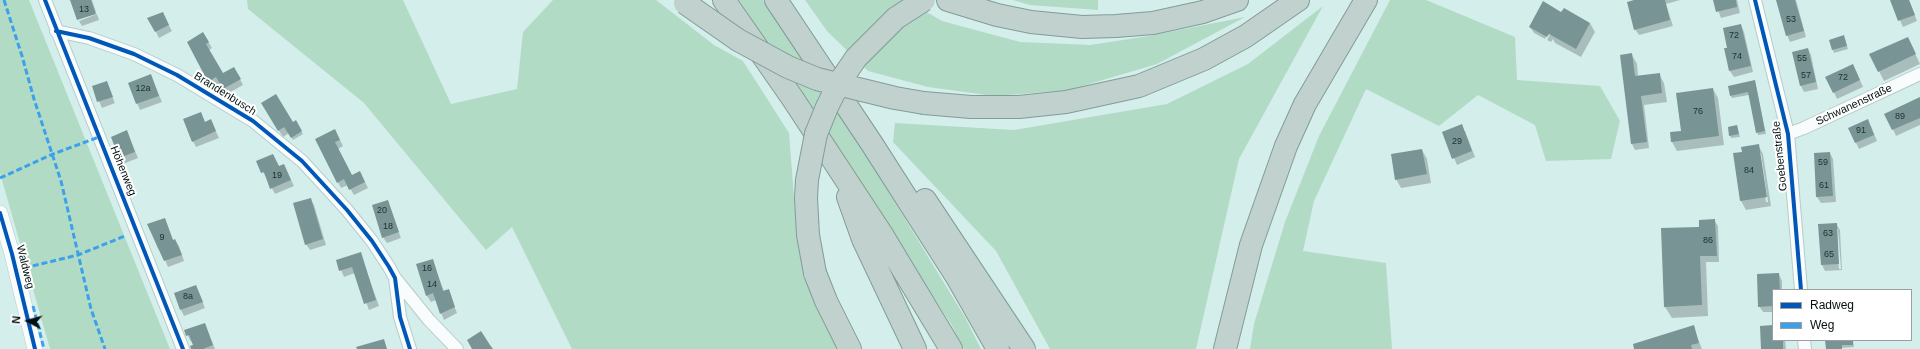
<!DOCTYPE html>
<html>
<head>
<meta charset="utf-8">
<style>
	body { margin:0 }
	#map { position:relative; width:1920px; height:349px; overflow:hidden; background:#d4eeec; font-family:Helvetica,sans-serif }
	canvas { display:block }
	.legend { position:absolute; left:1772px; top:289px; width:140px; height:52px; box-sizing:border-box; background:#fff; border:1px solid #9aa09f; margin:0; padding:5px 7px; list-style:none; font-size:12px; color:#021110 }
	.legend li { display:flex; align-items:center; gap:8px; height:20px }
	.legend b { width:20px; border:1px solid #9aa09f }
	.north { position:absolute; left:8px; top:301px; width:40px; height:40px; -webkit-text-stroke:3px #fff; paint-order:stroke; rotate:276deg; font-size:11px; font-weight:700; line-height:16px; text-align:center; color:#021110 }
	.north::after { content:''; display:block; margin:auto; width:14px; height:18px; background:#021110; clip-path:polygon(50% 0,100% 100%,50% 72%,0 100%) }
</style>
</head>
<body>
<div id="map">
<canvas width="1920" height="349"></canvas>
<ul class="legend">
<li><b style="height:5px;background:#0057b8"></b>Radweg</li>
<li><b style="height:5px;background:#3ca1ea"></b>Weg</li>
</ul>
<div class="north">N</div>
</div>
<script>
const c = document.querySelector('canvas').getContext('2d');
c.lineJoin = 'round';
function fillPath(path, color) { c.fillStyle = color; c.fill(path, 'evenodd'); }
const poly = rows => new Path2D(rows.map(r => 'M' + r).join(''));
function strokePath(path, color, width, dash) { c.strokeStyle = color; c.lineWidth = width; c.lineCap = dash ? 'butt' : 'round'; c.setLineDash(dash || []); c.stroke(path); }
function drawText(font, color, halo, rows, align = 'center') {
  c.font = font + ' Helvetica,sans-serif'; c.lineWidth = 4; c.setLineDash([]); c.textBaseline = 'middle'; c.strokeStyle = halo; c.fillStyle = color; for (const [text, x, y, turn = 0] of rows) {
    c.save(); c.translate(x, y); c.rotate((+turn || 0) * Math.PI / 180); c.textAlign = isNaN(turn) ? turn : align; if (halo) c.strokeText(text, 0, 0); c.fillText(text, 0, 0); c.restore();
  }
}
const green = poly([
	[0,0,29,0,170,349,50,349,0,173],
	[247,0,403,0,451,104,517,89,523,32,553,0,656,0,714,45,743,61,789,133,795,210,804,267,840,349,572,349,512,227,486,250,364,103,248,9],
	[739,0,763,0,854,135,966,319,981,349,964,349,951,324],
	[805,0,906,0,942,21,1020,42,1090,45,1149,36,1245,17,1157,64,1069,90,994,96,928,87,868,71,827,31],
	[1013,0,1098,0,1098,10,1030,5],
	[1390,0,1426,0,1515,37,1517,80,1600,86,1620,121,1611,159,1546,161,1535,125,1478,95,1439,126,1366,89,1314,201,1303,251,1386,263,1392,349,1250,349,1254,324,1285,222,1319,136],
	[1323,6,1239,159,1196,349,1050,349,996,251,893,142,895,123,1014,130,1167,104,1248,64]
]);
const shadow = poly([
	[71,0,92,0,96,12,78,19],
	[1638,0,1680,0,1666,4,1673,26,1639,35,1635,29],
	[1714,0,1737,0,1740,13,1721,18],
	[1777,0,1796,0,1806,37,1790,42,1787,35],
	[1891,0,1909,0,1917,21,1903,27],
	[97,14,99,20,82,26,79,21],
	[149,18,166,20,172,31,159,38],
	[1590,23,1595,32,1581,57,1555,43,1553,39,1551,42,1547,40,1550,34,1549,32,1545,39,1534,33,1530,27],
	[1741,25,1744,32,1753,72,1734,77,1730,71,1725,49,1728,48],
	[203,33,212,48,209,50,222,75,234,68,243,85,227,94,220,83,212,87,209,81],
	[1908,38,1920,64,1884,81,1871,55],
	[1845,39,1848,49,1834,53,1830,41],
	[1808,49,1811,55,1818,89,1804,92,1801,86],
	[1632,55,1637,64,1638,76,1659,74,1664,83,1667,102,1644,105,1649,148,1635,150,1632,144,1621,56],
	[1856,71,1863,87,1837,99,1827,77],
	[151,76,162,102,140,110,129,84],
	[1755,81,1766,134,1758,135,1749,95,1732,98,1731,96],
	[106,82,115,103,102,108,93,87],
	[1713,89,1718,98,1724,145,1677,151,1672,142,1671,133,1682,132],
	[1920,98,1920,125,1896,136,1886,114],
	[262,103,293,124,296,122,303,134,293,140,289,133,283,137],
	[211,121,219,138,196,147,193,141,205,123],
	[1737,126,1740,137,1731,138,1730,135],
	[1871,126,1877,141,1859,149,1849,128],
	[1465,131,1475,157,1457,165,1443,132],
	[127,132,138,158,123,164,112,137],
	[338,136,343,146,338,149,352,176,363,178,368,188,354,195,348,185,341,188,316,139],
	[1758,145,1763,154,1771,206,1746,210,1741,201,1743,152],
	[1759,153,1761,153,1768,202,1766,202],
	[1422,150,1427,159,1431,183,1401,188,1396,179],
	[1830,153,1833,159,1836,202,1821,203,1817,197,1815,154],
	[257,161,279,167,284,165,294,186,275,194],
	[310,199,314,205,326,245,310,250,306,244],
	[387,201,401,238,387,243,383,237],
	[164,219,173,241,175,240,179,246,184,261,168,267,160,248,158,249,157,246,149,225],
	[1714,220,1718,226,1719,262,1706,262,1708,316,1672,318,1665,307,1698,228],
	[1836,224,1840,230,1842,270,1825,271,1822,265],
	[1836,229,1838,229,1841,269,1839,269],
	[360,253,379,306,369,310,355,273,344,277,337,261],
	[432,260,444,291,448,290,457,313,444,320,436,300,431,302,427,296,417,264],
	[1779,274,1782,281,1782,290,1773,290,1773,312,1763,312,1759,306],
	[196,286,205,308,184,316,181,310],
	[205,324,215,349,192,349,194,346,192,341,191,342,186,331],
	[1773,326,1773,340,1785,340,1786,349,1762,349],
	[1693,327,1702,349,1635,349],
	[1826,340,1853,340,1854,347,1827,349]
]);
const building = poly([
	[70,0,91,0,96,14,77,20],
	[1634,0,1665,0,1670,20,1634,30,1627,2],
	[1713,0,1736,0,1737,7,1716,12],
	[1776,0,1795,0,1804,31,1786,36],
	[1890,0,1909,0,1915,15,1898,21],
	[1543,1,1561,12,1564,8,1590,23,1576,49,1549,34,1547,37,1529,27],
	[163,12,169,25,155,32,147,18],
	[1741,24,1751,66,1729,71,1724,48,1727,48,1723,28],
	[203,32,209,42,206,44,223,73,234,67,241,79,223,89,216,77,208,82,187,42],
	[1844,35,1847,46,1832,50,1829,40],
	[1908,37,1916,54,1878,72,1869,54],
	[1808,48,1816,82,1800,86,1792,52],
	[1632,53,1635,76,1660,73,1662,93,1641,96,1647,142,1631,144,1620,55],
	[1853,64,1860,80,1833,93,1825,77],
	[151,74,159,96,136,104,128,83],
	[1755,80,1765,131,1756,133,1748,92,1730,96,1728,86],
	[107,81,113,97,97,102,92,86],
	[1713,88,1719,136,1671,142,1670,132,1681,131,1676,93],
	[276,94,293,122,296,120,302,131,291,138,284,127,278,131,261,103],
	[1920,97,1920,118,1892,130,1884,114],
	[201,112,205,122,211,119,216,131,192,142,183,119],
	[1868,119,1874,135,1855,143,1848,128],
	[1462,124,1472,151,1452,159,1442,132],
	[1737,125,1739,134,1729,136,1728,127],
	[335,129,340,140,335,142,352,175,360,171,365,182,349,190,344,179,337,183,315,139],
	[127,130,135,152,119,158,111,137],
	[1759,144,1767,197,1740,201,1733,153,1742,152,1741,147],
	[1422,149,1427,174,1395,180,1391,154],
	[1830,152,1833,196,1816,197,1814,153],
	[273,154,279,166,284,164,291,180,270,189,264,172,261,173,256,161],
	[311,198,323,239,305,245,293,203],
	[388,200,399,232,382,238,372,205],
	[165,218,173,240,175,239,182,255,164,261,147,224],
	[1715,219,1717,256,1700,256,1702,305,1664,307,1661,228,1699,227,1699,220],
	[1837,223,1839,264,1821,265,1818,224],
	[361,252,376,300,364,304,352,267,339,271,336,260],
	[433,259,443,291,449,289,455,307,440,314,433,293,426,296,416,264],
	[1779,273,1780,290,1773,290,1773,306,1758,307,1757,274],
	[196,285,203,302,180,310,174,293],
	[205,323,213,345,203,349,191,349,190,346,193,345,189,335,186,336,184,330],
	[1694,325,1699,343,1691,345,1692,349,1634,349,1633,344],
	[1773,325,1773,340,1783,340,1783,349,1761,349,1760,326],
	[481,331,490,345,493,349,472,349,467,340],
	[384,339,387,349,357,349,356,347],
	[1825,340,1853,340,1853,345,1842,345,1842,349,1826,349]
]);
const minor = poly([
	[45,0,183,349],
	[1755,0,1788,134,1801,290],
	[56,31,89,38,134,54,177,75,253,121,302,161,347,210,372,241,389,267,395,278,400,317,410,349],
	[1788,134,1804,128,1920,74],
	[395,278,429,320,457,349],
	[1804,340,1805,349]
]);
const tertiary = poly([
	[0,213,12,254,35,349]
]);
const motorway = poly([
	[724,0,793,99,881,233,951,349],
	[776,0,872,144,957,277,998,349],
	[948,0,997,15,1031,22,1082,27,1116,26,1153,23,1203,12,1237,0],
	[924,103,971,107,1019,107,1066,102,1139,86,1204,59,1246,36,1298,0],
	[848,197,863,239,915,349],
	[925,200,1024,349],
	[815,273,826,301,850,349],
	[1225,349,1251,245,1286,146,1305,104,1366,0]
]);
const motorwayBridge = poly([
	[685,3,738,40,788,67,817,79,895,98,924,103],
	[815,273,808,235,806,198,807,180,816,134,827,107,839,83,856,58,896,18,924,0]
]);
const quiet = poly([
	[4,0,22,56,34,99,61,181,91,309,105,349],
	[0,178,53,154,99,137],
	[24,268,78,255,125,236],
	[33,306,44,349]
]);
const cycleway = poly([
	[45,0,183,349],
	[1755,0,1788,134,1801,290],
	[56,31,89,38,134,54,177,75,253,121,302,161,347,210,372,241,389,267,395,278,400,317,410,349],
	[0,213,12,254,35,349]
]);
const numberNames = [
	["13",84,10],
	["53",1791,20],
	["72",1734,36],
	["74",1737,57],
	["55",1802,59],
	["57",1806,76],
	["72",1843,78],
	["12a",143,89],
	["76",1698,112],
	["89",1900,117],
	["91",1861,131],
	["29",1457,142],
	["59",1823,163],
	["84",1749,171],
	["19",277,176],
	["61",1824,186],
	["20",382,211],
	["18",388,227],
	["63",1828,234],
	["9",162,238],
	["86",1708,241],
	["65",1829,255],
	["16",427,269],
	["14",432,285],
	["8a",188,297]
];
const streetNames = [
	["Brandenbusch",225,94,32],
	["Schwanenstraße",1854,105,-25],
	["Goebenstraße",1780,156,-96],
	["Höhenweg",123,171,68],
	["Waldweg",25,267,76]
];
fillPath(green, '#b2dbc5');
fillPath(shadow, '#0003');
fillPath(building, '#799495');
strokePath(minor, '#b7cbca', 14);
strokePath(tertiary, '#b7cbca', 16);
strokePath(motorway, '#829c97', 24);
strokePath(minor, '#f9fcfc', 12);
strokePath(tertiary, '#f9fcfc', 15);
strokePath(motorway, '#c1d1cd', 22);
strokePath(motorwayBridge, '#829c97', 24, []);
strokePath(motorwayBridge, '#c1d1cd', 22);
strokePath(quiet, '#3ca1ea', 3, [6, 3]);
strokePath(cycleway, '#0057b8', 4);
drawText('9px', '#203231', null, numberNames);
drawText('11px', '#021110', '#fff', streetNames);
</script>
</body>
</html>
